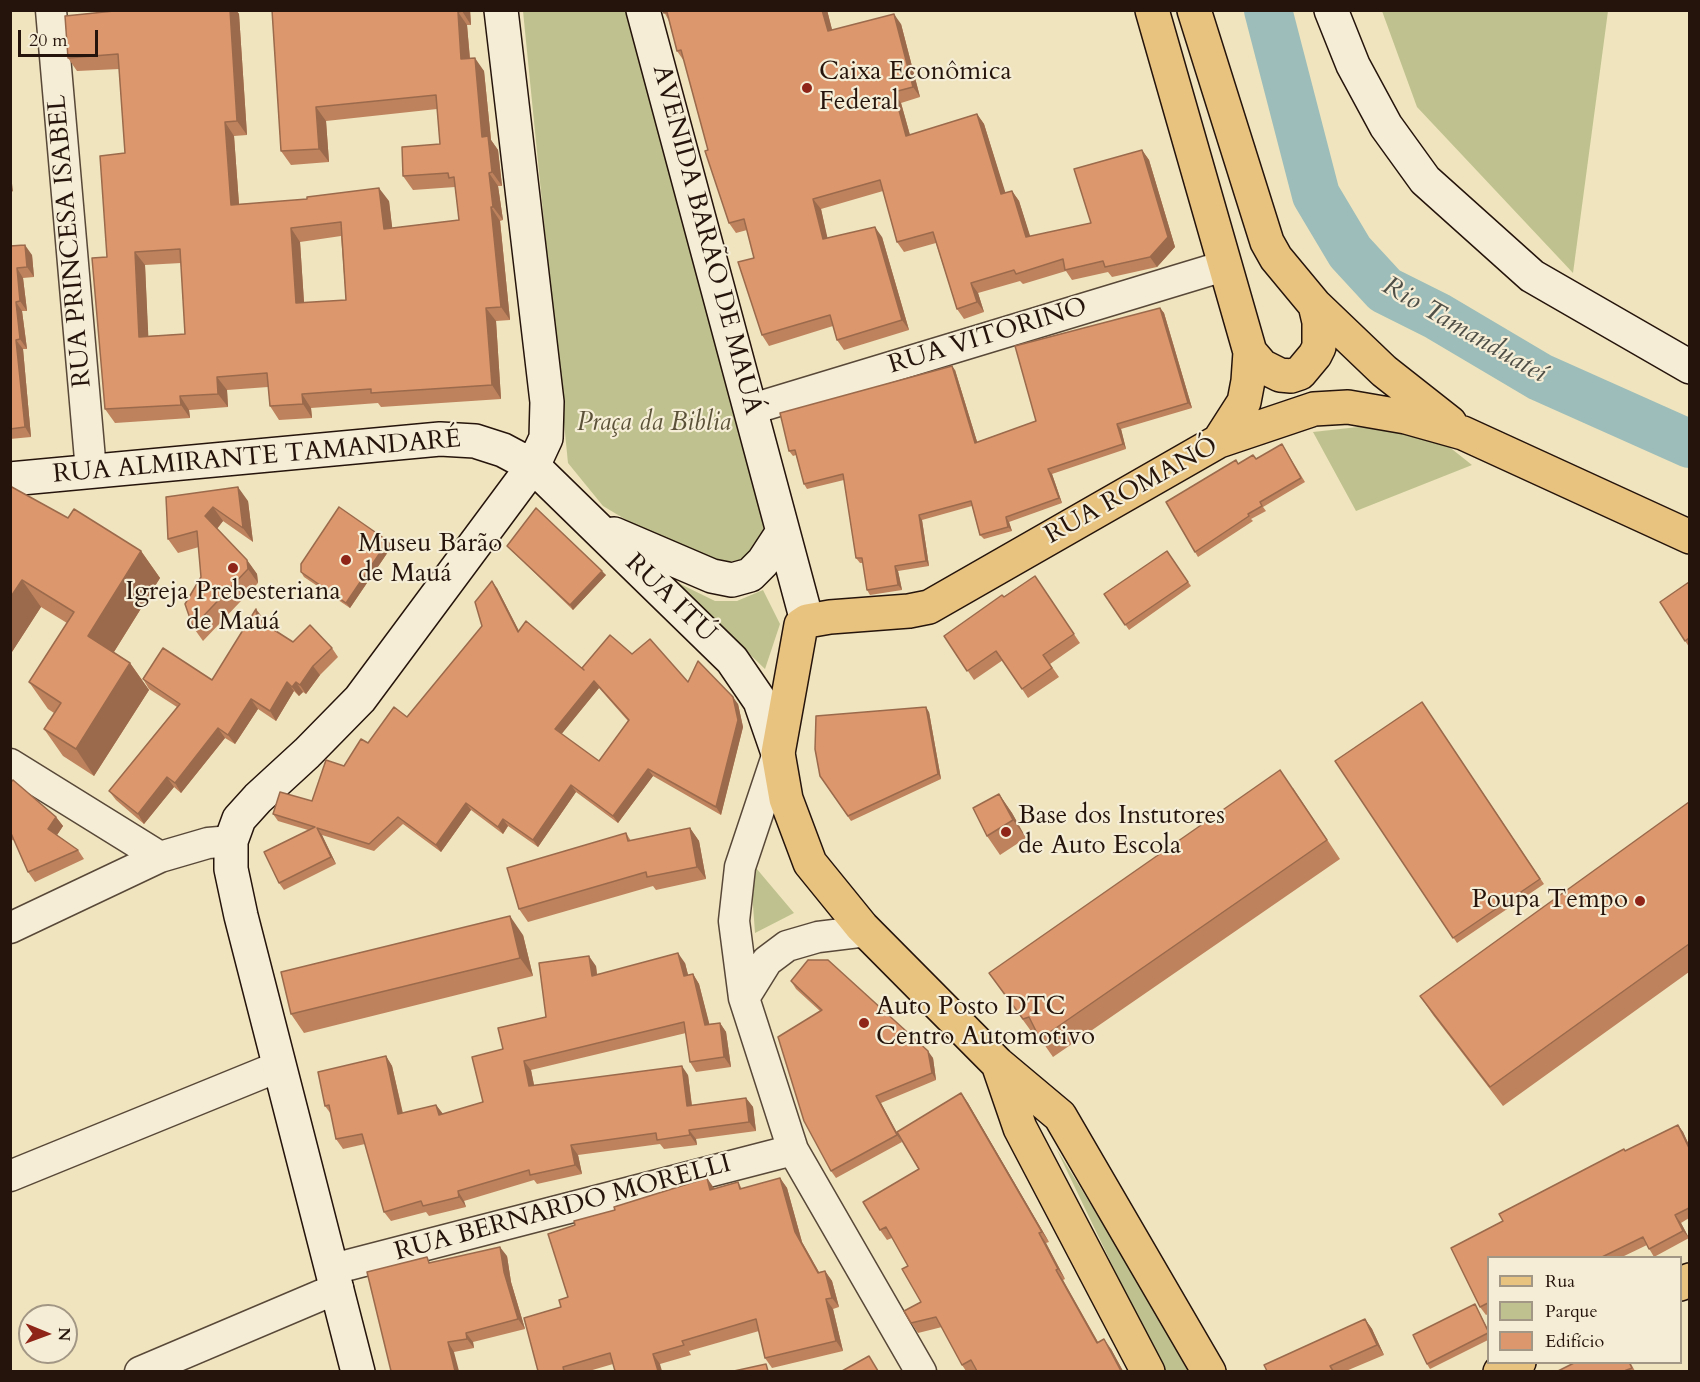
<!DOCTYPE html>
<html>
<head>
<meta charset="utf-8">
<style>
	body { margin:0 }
	#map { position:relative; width:1700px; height:1382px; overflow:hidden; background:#efe4be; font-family:Cardo,serif }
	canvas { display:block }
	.frame { position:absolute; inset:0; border:12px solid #25140b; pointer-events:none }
	.legend { position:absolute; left:1487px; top:1256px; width:195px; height:108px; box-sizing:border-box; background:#f5edd5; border:2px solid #a29684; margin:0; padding:8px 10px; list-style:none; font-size:18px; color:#25140b }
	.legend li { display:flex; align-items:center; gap:12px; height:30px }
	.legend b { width:30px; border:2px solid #a29684 }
	.north { position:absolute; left:18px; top:1304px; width:60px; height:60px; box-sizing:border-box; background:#f5edd5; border:2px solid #a29684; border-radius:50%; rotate:91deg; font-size:16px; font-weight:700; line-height:24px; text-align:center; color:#25140b }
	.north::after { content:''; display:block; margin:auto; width:21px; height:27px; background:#8f2418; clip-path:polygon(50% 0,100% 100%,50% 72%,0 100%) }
	.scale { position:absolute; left:18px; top:30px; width:80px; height:27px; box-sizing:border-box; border:3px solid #25140b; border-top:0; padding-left:8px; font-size:18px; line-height:21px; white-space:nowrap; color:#25140b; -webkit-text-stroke:4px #f5edd5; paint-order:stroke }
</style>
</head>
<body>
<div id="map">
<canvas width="1700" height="1382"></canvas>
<div class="frame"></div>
<ul class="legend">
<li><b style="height:8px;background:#e8c27f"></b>Rua</li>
<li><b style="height:16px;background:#bfc28e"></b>Parque</li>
<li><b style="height:16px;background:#dd976c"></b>Edifício</li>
</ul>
<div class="north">N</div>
<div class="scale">20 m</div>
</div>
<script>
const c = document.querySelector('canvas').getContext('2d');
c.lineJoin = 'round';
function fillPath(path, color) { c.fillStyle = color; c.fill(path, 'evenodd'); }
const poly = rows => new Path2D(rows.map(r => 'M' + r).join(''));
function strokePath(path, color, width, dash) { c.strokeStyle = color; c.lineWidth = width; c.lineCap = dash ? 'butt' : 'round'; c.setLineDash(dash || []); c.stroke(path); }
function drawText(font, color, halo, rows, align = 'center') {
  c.font = font + ' Cardo,serif'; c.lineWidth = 4.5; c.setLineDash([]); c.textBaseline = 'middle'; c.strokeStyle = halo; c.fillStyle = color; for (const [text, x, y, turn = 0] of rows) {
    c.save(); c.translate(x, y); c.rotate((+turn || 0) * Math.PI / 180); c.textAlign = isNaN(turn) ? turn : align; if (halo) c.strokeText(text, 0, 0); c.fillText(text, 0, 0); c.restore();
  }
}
const green = poly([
	[523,11,633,11,769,514,766,539,755,552,739,560,722,563,670,546,603,506,568,463],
	[1382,11,1608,11,1573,273,1417,107],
	[1358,427,1400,431,1443,442,1472,465,1356,511,1313,432],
	[674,581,715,601,737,601,763,590,780,624,765,669],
	[756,868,794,913,755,933,752,891],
	[1056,1148,1193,1371,1163,1371]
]);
const river = poly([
	[1268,10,1316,195,1350,252,1385,290,1437,316,1540,377,1690,444]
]);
const street = poly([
	[51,10,91,471],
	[752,409,1224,266],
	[778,753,740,867,734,921,744,998,793,1150,921,1372],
	[10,764,160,857],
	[10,928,160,857,208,843,231,841],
	[744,998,767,961,787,946,818,937,867,931],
	[10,1176,280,1066],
	[333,1269,793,1150],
	[140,1372,338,1288]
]);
const secondary = poly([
	[643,10,807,621],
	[1331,10,1353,65,1386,126,1425,180,1532,276,1690,367],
	[10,479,440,439,475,441,503,450,533,466,732,660,760,701,778,753],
	[614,534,712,576,732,580,750,575,763,562,782,533],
	[358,1372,241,916,231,869,231,841,239,819,258,798,307,753,360,699,533,466,546,438,547,402,501,10]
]);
const primary = poly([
	[1152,10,1250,352,1248,381,1244,402,1219,441],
	[1194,10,1267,242,1276,258,1315,305,1384,371,1450,423],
	[1250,352,1262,366,1280,375,1291,376,1300,373,1315,355,1319,347,1319,322,1315,305],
	[998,1064,1020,1128,1148,1372],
	[1680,1284,1690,1280],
	[1209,1372,1060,1116,998,1064,862,927,810,863,786,799,778,753,801,625,807,621,830,617,909,611,929,607,1219,441,1314,409,1348,407,1406,417,1463,433,1690,537],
	[1500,1372,1519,1362]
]);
const wall = poly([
	[124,10,236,10,239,14,247,135,234,136,239,204,389,201,392,228,459,220,455,187,413,190,403,176,440,144,437,109,326,121,329,162,291,165,281,151,272,10,470,10,471,25,467,25,470,58,484,71,491,140,498,150,502,186,498,186,503,220,500,221,510,320,496,321,501,399,381,407,378,403,311,408,312,418,279,420,270,406,268,387,227,390,228,407,189,410,190,418,115,423,105,409,107,257,125,153,119,69,77,71,68,58],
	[341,236,346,300,304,303,300,242],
	[181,263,185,334,148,336,145,265],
	[663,10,827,10,832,30,901,24,920,97,901,103,910,135,977,114,984,124,1005,193,1012,191,1019,201,1030,237,1091,223,1142,150,1149,160,1175,247,1157,267,1112,277,1108,272,1072,280,1066,271,1023,284,1020,281,978,293,984,312,964,319,957,309,936,243,904,252,897,242,883,191,821,209,827,238,882,237,909,330,844,350,837,340,833,326,769,346,762,335,754,258,747,230,736,233,729,223,708,150,684,61,677,51,669,21],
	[10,246,32,255,34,277,23,278,27,311,22,311,27,349,23,349,31,437,10,439],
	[1160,308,1164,313,1192,408,1121,429,1126,449,1052,474,1062,503,1009,522,1012,531,984,539,980,535,972,506,922,520,929,566,898,571,902,590,870,595,867,590,863,563,860,563,856,558,844,480,807,489,804,484,796,455,793,456,789,451,955,370,977,442,1036,421],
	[1285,449,1305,482,1263,507,1266,511,1251,519,1253,521,1198,557,1195,552,1238,464],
	[10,486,68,518,141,551,160,578,114,652,130,663,149,690,94,776,63,756,44,729,54,713,48,709,29,682,67,623,41,607,10,655],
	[166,497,248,501,253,542,223,521,217,529,247,560,257,574,258,583,203,641,193,627,201,577,199,547,178,553,168,539],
	[388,541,392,546,350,608,304,577,301,572],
	[507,546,606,575,573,610,511,550],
	[1167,551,1191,586,1129,630,1104,594],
	[1035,576,1080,643,1050,664,1059,677,1028,698,1003,660,974,680,944,636],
	[1689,582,1689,647,1660,602],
	[497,588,519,631,583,669,632,654,688,682,738,704,743,727,721,815,653,776,618,823,576,792,538,847,508,826,503,834,471,810,441,852,403,824,374,851,322,835,336,864,284,890,279,883,308,830,278,821,273,814,312,801,344,766,368,743,407,717,482,626],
	[599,688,628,721,599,761,561,734],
	[263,618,263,622,293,642,332,648,338,657,320,675,306,694,303,692,299,696,294,691,276,721,258,709,235,744,225,738,181,793,174,787,144,824,116,800,109,791,177,707,149,689,143,679,212,680],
	[1422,702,1544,884,1457,943,1335,761],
	[929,712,941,779,851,821,820,776],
	[10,783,56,817,63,826,57,835,78,850,84,859,35,882,28,872,14,839,10,842],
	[1293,788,1340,859,1053,1057,1039,1037,1036,1038,989,973],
	[999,794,1012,813,1026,838,1000,855,987,836],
	[1689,802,1689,972,1503,1106,1433,1015,1420,996],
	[690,828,699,841,706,879,656,890,653,886,528,922,519,909,626,833,631,841],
	[523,935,533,976,304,1033,291,1014],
	[685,963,688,975,693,974,699,984,709,1024,720,1023,726,1032,731,1067,696,1072,690,1062,686,1033,531,1070,534,1085,688,1075,692,1105,746,1098,753,1107,756,1131,696,1139,697,1145,664,1149,660,1144,578,1155,582,1174,537,1184,534,1180,464,1201,466,1207,429,1216,426,1212,391,1221,384,1212,365,1144,343,1149,336,1139,331,1114,325,1106,386,1056,392,1066,403,1113,436,1105,443,1114,483,1102,503,1049,546,1017,596,966,597,974],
	[791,981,933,1058,936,1080,881,1103,902,1142,836,1178,831,1171,820,1011,796,989],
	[961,1093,968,1103,1049,1242,1046,1243,1065,1279,1063,1280,1098,1342,1111,1349,1123,1371,966,1371,962,1365,942,1327,918,1333,911,1323,921,1302,908,1266,892,1238,887,1240,880,1230,919,1169],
	[1678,1125,1683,1132,1689,1145,1689,1218,1681,1223,1689,1238,1654,1257,1647,1245,1622,1257,1488,1257,1488,1314,1486,1315,1480,1307,1451,1248,1503,1221,1499,1214,1624,1149,1625,1151],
	[780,1178,787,1188,802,1242,819,1272,825,1271,832,1281,839,1307,833,1309,843,1351,772,1368,765,1358,759,1331,689,1351,691,1355,660,1364,613,1364,589,1371,538,1371,561,1307,568,1297,575,1225,615,1210,714,1189,738,1182,742,1189],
	[507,1256,511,1282,525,1329,473,1342,474,1348,454,1352,391,1371,431,1262],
	[1475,1304,1488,1329,1488,1340,1430,1369,1427,1364],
	[1365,1319,1372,1329,1384,1355,1346,1371,1267,1371],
	[1576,1362,1630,1362,1635,1371,1558,1371]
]);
const shadedWall = poly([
	[230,10,236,10,239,14,247,135,237,121],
	[462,10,470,10,471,25,462,11],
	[822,10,827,10,835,41,828,31],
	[458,12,467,25,471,73,461,59],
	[894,14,901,24,920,97,913,87],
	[475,58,484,71,491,140,498,150,502,186,492,172,482,137],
	[894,92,901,103,913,146,906,136],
	[316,107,326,121,329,162,319,149],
	[977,114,984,124,1009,204,1001,194],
	[225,122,234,136,240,218,231,205],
	[1142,150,1149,160,1175,247,1157,267,1150,257],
	[10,166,13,192,10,188],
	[489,173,498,186,503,220,493,207],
	[379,188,389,201,394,242,384,229],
	[1012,191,1019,201,1034,248,1026,237],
	[813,199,821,209,830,249,823,239],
	[491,207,500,221,510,320,501,307],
	[875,227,882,237,909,330,902,320],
	[291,228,300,242,305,317,296,303],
	[25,245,32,255,34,277,27,267],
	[135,252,145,265,149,350,139,337],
	[17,268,23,278,27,311,20,301],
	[971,283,978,293,984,312,977,302],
	[16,302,22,311,27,349,20,339],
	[486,308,496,321,501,399,492,385],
	[1160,308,1164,313,1192,408,1188,403],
	[16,340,23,349,31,437,25,427],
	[952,366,955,370,979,448,975,443],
	[217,377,227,390,228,407,218,394],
	[302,394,311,408,312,418,303,404],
	[180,396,189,410,190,418,181,405],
	[1117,424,1121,429,1126,449,1123,444],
	[1048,469,1052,474,1062,503,1059,498],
	[238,487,248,501,253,542,243,528],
	[213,507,223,521,215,531,205,516],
	[919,515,922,520,929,566,926,561],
	[1006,517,1009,522,1012,531,1008,527],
	[388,541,392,546,350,608,346,603],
	[141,551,160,578,107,663,88,636],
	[247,560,257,574,258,583,248,569],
	[895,566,898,571,902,590,898,585],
	[602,571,606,575,573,610,570,605],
	[22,580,41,607,10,655,10,598],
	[492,581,497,588,523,639,518,632],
	[256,609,263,618,264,628,257,619],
	[130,663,149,690,94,776,76,749],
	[313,666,320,675,306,694,300,685],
	[594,681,599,688,560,736,555,729],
	[287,682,294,691,276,721,270,711],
	[296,682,303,692,299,696,292,687],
	[733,697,738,704,743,727,721,815,716,807],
	[251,699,258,709,235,744,228,735],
	[926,707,929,712,941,779,938,774],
	[218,728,225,738,181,793,175,783],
	[648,769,653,776,618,823,613,816],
	[167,777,174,787,144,824,138,814],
	[571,785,576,792,538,847,533,840],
	[999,794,1012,813,1026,838,1013,820],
	[466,803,471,810,441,852,436,845],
	[56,817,63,826,55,838,48,829],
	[503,819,508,826,503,834,498,827],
	[317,828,322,835,336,864,331,857],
	[690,828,699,841,706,879,697,867],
	[510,916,523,935,533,976,520,958],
	[678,953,685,963,691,986,684,976],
	[589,956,596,966,598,985,592,976],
	[693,974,699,984,712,1034,705,1025],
	[720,1023,726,1032,731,1067,724,1057],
	[928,1051,933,1058,936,1080,932,1073],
	[386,1056,392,1066,405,1124,398,1114],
	[524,1061,531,1070,536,1095,529,1086],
	[682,1066,688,1075,693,1116,687,1106],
	[961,1093,968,1103,1049,1242,1042,1232],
	[876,1096,881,1103,902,1142,897,1135],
	[746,1098,753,1107,756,1131,749,1122],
	[436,1105,443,1114,439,1115],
	[1678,1125,1683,1132,1689,1145,1689,1148],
	[689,1130,696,1139,697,1145,690,1135],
	[571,1145,578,1155,582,1174,575,1165],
	[707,1178,714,1188,717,1200,710,1190],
	[780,1178,787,1188,802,1242,825,1283,818,1273,795,1232],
	[458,1191,464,1201,466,1207,459,1197],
	[1675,1215,1681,1223,1689,1238,1683,1231],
	[1039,1233,1046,1243,1065,1279,1058,1269],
	[500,1247,507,1256,511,1282,525,1329,518,1319,504,1272],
	[1056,1270,1063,1280,1104,1353,1097,1343],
	[825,1271,832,1281,839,1307,832,1298],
	[826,1299,833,1309,843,1351,836,1341],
	[1365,1319,1372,1329,1384,1355,1377,1345],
	[466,1333,473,1342,474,1348,467,1339],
	[1104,1339,1111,1349,1123,1371,1121,1371],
	[448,1342,454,1352,459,1371,455,1371],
	[653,1354,660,1364,662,1371,658,1371]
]);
const building = poly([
	[124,10,230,10,237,121,225,122,231,205,307,199,307,197,379,188,384,229,459,220,454,177,449,178,448,173,403,176,402,147,440,144,436,95,316,107,319,149,281,151,272,10,462,10,462,11,458,12,461,59,475,58,482,137,488,136,492,172,489,173,493,207,491,207,501,307,486,308,492,385,371,393,371,389,302,394,303,404,270,406,267,373,217,377,218,394,180,396,181,405,105,409,92,258,107,257,100,156,125,153,118,54,68,58,65,16,124,10],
	[341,222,346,300,296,303,291,228,341,222],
	[180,249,185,334,139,337,135,252,180,249],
	[663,10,822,10,828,31,894,14,913,87,894,92,906,136,977,114,1001,194,1012,191,1026,237,1091,223,1074,169,1142,150,1168,237,1150,257,1105,267,1103,261,1065,270,1063,259,1016,274,1014,270,971,283,977,302,957,309,933,232,897,242,880,180,813,199,823,239,875,227,902,320,837,340,830,315,762,335,738,262,754,258,744,219,729,223,705,151,708,150,681,50,677,51,667,12,664,13,663,10],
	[25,245,27,267,17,268,20,301,16,302,20,339,16,340,25,427,10,429,10,246,25,245],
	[1160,308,1188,403,1117,424,1123,444,1048,469,1059,498,1006,517,1008,527,980,535,971,501,919,515,926,561,895,566,898,585,867,590,862,558,856,558,843,474,804,484,795,450,789,451,780,413,952,366,975,443,1036,421,1015,346,1160,308],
	[1282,444,1301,478,1260,502,1262,506,1248,514,1249,516,1195,552,1166,502,1236,460,1238,464,1253,455,1256,459,1282,444],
	[10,486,68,518,74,509,141,551,88,636,130,663,76,749,44,729,61,703,29,682,74,612,22,580,10,598,10,486],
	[238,487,243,528,213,507,205,516,247,560,248,569,193,627,185,604,201,577,197,531,168,539,166,497,238,487],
	[339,507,388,541,346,603,301,572,301,564,339,507],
	[536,508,602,571,570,605,507,546,536,508],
	[1167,551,1188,582,1125,625,1104,594,1167,551],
	[1035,576,1074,634,1043,655,1052,668,1022,689,996,651,967,671,944,636,1002,595,1004,597,1035,576],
	[492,581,518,632,526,621,584,670,582,668,610,635,632,654,650,639,688,682,698,661,733,697,738,720,716,807,648,769,613,816,571,785,533,840,503,819,498,827,466,803,436,845,398,817,369,844,317,828,331,857,279,883,264,852,315,827,273,814,280,792,312,801,326,760,344,766,361,739,368,743,394,707,407,717,482,626,475,602,492,581],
	[594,681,629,720,599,761,555,729,594,681],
	[1689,582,1689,638,1685,641,1660,602,1689,582],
	[256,609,257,619,293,642,310,625,332,648,313,666,300,685,296,682,292,687,287,682,270,711,251,699,228,735,218,728,175,783,167,777,138,814,109,791,180,704,143,679,163,648,212,680,256,609],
	[1422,702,1540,879,1453,938,1335,761,1422,702],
	[926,707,938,774,848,816,820,776,815,749,816,716,926,707],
	[1280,770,1327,840,1040,1039,1029,1017,1023,1019,989,973,1280,770],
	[13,780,56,817,48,829,78,850,28,872,10,831,10,783,13,780],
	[999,794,1013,820,987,836,973,808,999,794],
	[1689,802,1689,944,1490,1087,1420,996,1689,802],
	[690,828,697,867,647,877,646,872,519,909,507,868,626,833,628,841,690,828],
	[510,916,520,958,291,1014,281,972,510,916],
	[678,953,684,976,693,974,705,1025,720,1023,724,1057,690,1062,684,1022,524,1061,529,1086,682,1066,687,1106,746,1098,749,1122,689,1130,690,1135,657,1140,656,1133,571,1145,575,1165,530,1175,529,1170,458,1191,459,1197,423,1206,421,1201,384,1212,362,1134,336,1139,329,1105,325,1106,318,1072,386,1056,398,1114,436,1105,439,1115,483,1102,472,1057,503,1049,498,1028,546,1017,539,963,589,956,592,976,678,953],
	[808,960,828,960,928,1051,932,1073,876,1096,897,1135,831,1171,804,1121,778,1037,822,1010,791,981,808,960],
	[961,1093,1042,1232,1039,1233,1058,1269,1056,1270,1097,1343,1104,1339,1121,1371,977,1371,971,1360,962,1365,936,1317,911,1323,904,1311,921,1302,902,1269,908,1266,886,1227,880,1230,863,1202,919,1169,897,1132,961,1093],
	[1678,1125,1689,1148,1689,1208,1675,1215,1683,1231,1649,1249,1643,1237,1602,1257,1488,1257,1488,1303,1480,1307,1451,1248,1503,1221,1499,1214,1624,1149,1625,1151,1678,1125],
	[707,1178,710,1190,738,1182,740,1189,780,1178,795,1232,818,1273,825,1271,832,1298,826,1299,836,1341,765,1358,756,1319,682,1341,684,1345,653,1354,658,1371,615,1371,610,1353,563,1367,564,1371,538,1371,524,1318,561,1307,559,1300,568,1297,548,1234,575,1225,574,1221,615,1210,614,1207,707,1178],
	[500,1247,504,1272,518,1319,466,1333,467,1339,448,1342,455,1371,391,1371,367,1272,427,1257,429,1263,500,1247],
	[1475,1304,1488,1331,1488,1333,1427,1364,1413,1335,1475,1304],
	[1365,1319,1377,1345,1330,1366,1333,1371,1267,1371,1264,1365,1365,1319],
	[869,1356,878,1371,842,1371,869,1356],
	[1576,1362,1629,1362,1632,1368,1624,1371,1558,1371,1576,1362],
	[766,1364,768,1371,734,1371,766,1364]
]);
const markers = [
	[807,88,6,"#8f2418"],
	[346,560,6,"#8f2418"],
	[233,568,6,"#8f2418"],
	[1006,832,6,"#8f2418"],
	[1640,901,6,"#8f2418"],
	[864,1023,6,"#8f2418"]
];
const poiNames = [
	["Caixa Econômica",819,73],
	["Federal",819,103],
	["Museu Barão",358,545],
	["de Mauá",358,575],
	["Igreja Prebesteriana",233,593,"center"],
	["de Mauá",233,623,"center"],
	["Base dos Instutores",1018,817],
	["de Auto Escola",1018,847],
	["Poupa Tempo",1628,901,"right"],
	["Auto Posto DTC",876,1008],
	["Centro Automotivo",876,1038]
];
const streetNames = [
	["AVENIDA BARÃO DE MAUÁ",706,240,75],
	["RUA PRINCESA ISABEL",71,241,-95],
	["RUA VITORINO",988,337,-17],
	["RUA ALMIRANTE TAMANDARÉ",257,458,-5],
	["RUA ROMANÓ",1131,492,-29],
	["RUA ITÚ",670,599,44],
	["RUA BERNARDO MORELLI",563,1209,-15]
];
const parkNames = [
	["Praça da Biblia",654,424]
];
const waterNames = [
	["Rio Tamanduateí",1464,331,30]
];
fillPath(green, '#bfc28e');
strokePath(river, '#9cbdb9', 48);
strokePath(street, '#584838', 33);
strokePath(secondary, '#25140b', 36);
strokePath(primary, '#25140b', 36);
strokePath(street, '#f5edd5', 30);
strokePath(secondary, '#f5edd5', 33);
strokePath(primary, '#e8c27f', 33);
fillPath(wall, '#be825d');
fillPath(shadedWall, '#9b6a4c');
fillPath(building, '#dd976c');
strokePath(building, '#9b6a4c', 1.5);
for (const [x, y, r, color] of markers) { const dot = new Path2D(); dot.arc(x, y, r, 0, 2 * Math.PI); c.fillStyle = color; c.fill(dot); strokePath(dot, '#f5edd5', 2); }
drawText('26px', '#25140b', '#f5edd5', poiNames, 'left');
drawText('26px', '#25140b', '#f5edd5', streetNames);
drawText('italic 26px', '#5b5139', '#f5edd5', parkNames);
drawText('italic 27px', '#4f4f48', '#f5edd5', waterNames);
</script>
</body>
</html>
